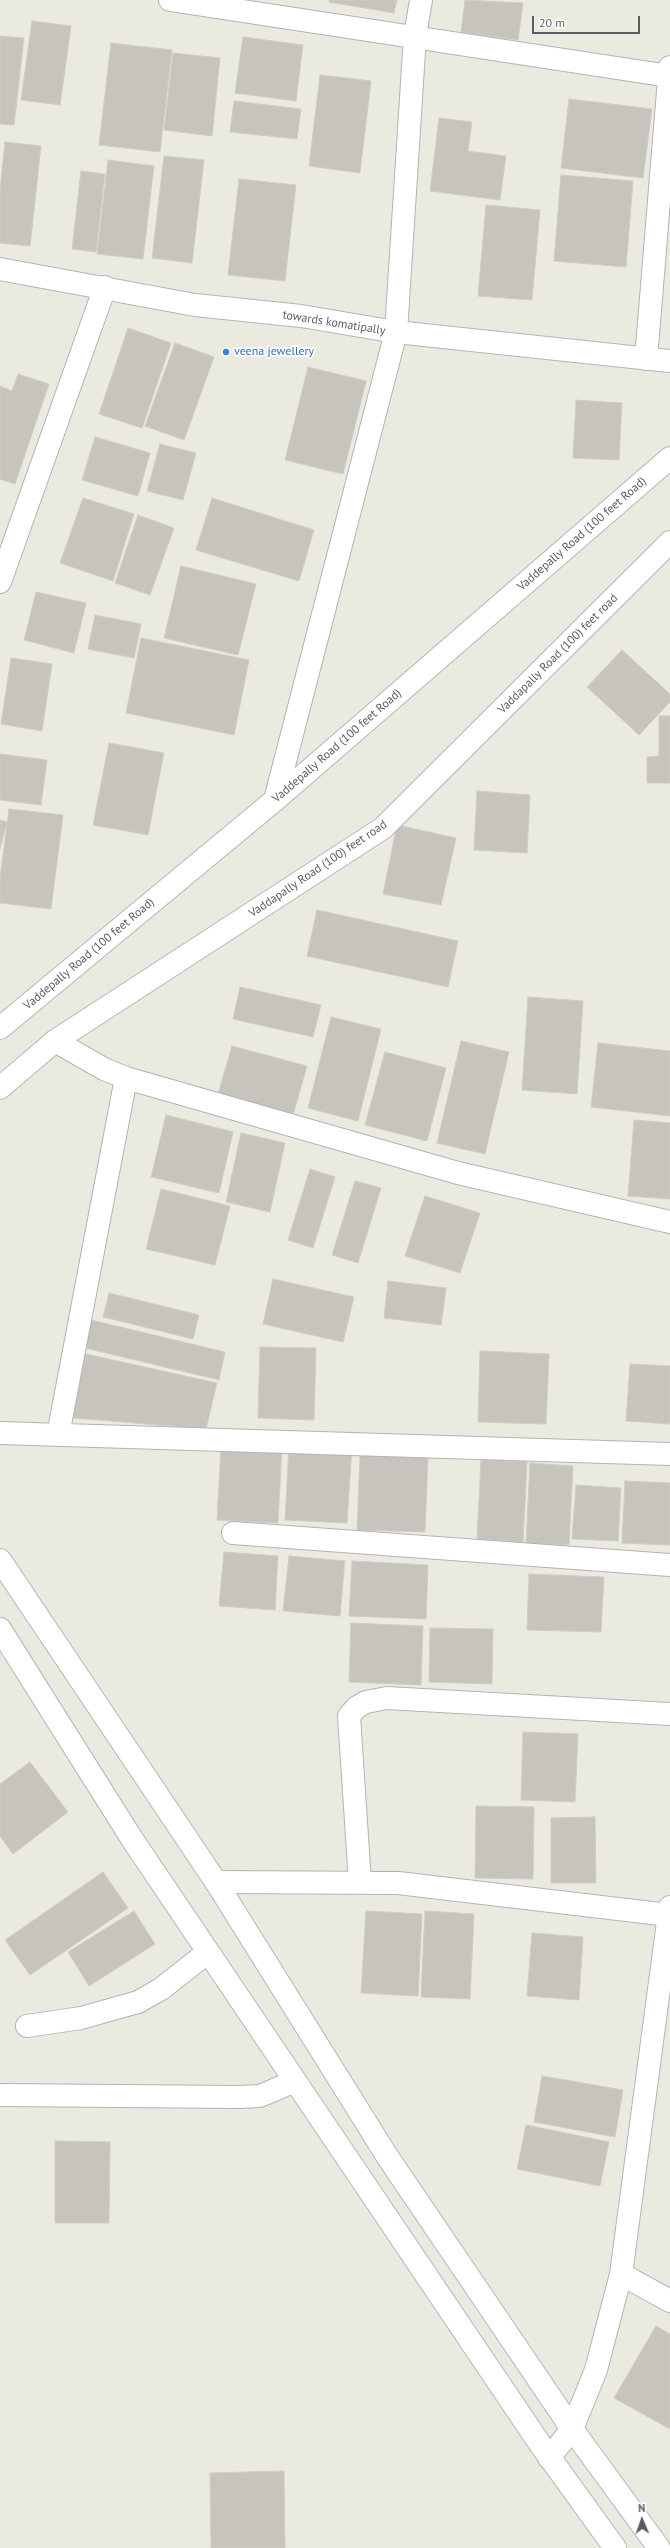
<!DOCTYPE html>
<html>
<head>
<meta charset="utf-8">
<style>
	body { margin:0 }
	#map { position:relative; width:670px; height:2548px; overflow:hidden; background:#ebeae1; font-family:"PT Sans",sans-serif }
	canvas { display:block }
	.north { position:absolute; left:622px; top:2500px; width:40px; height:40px; -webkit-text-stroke:3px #fff; paint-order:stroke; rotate:358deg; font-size:11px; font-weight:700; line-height:16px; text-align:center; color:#5a5c61 }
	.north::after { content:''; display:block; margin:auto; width:14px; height:18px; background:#5a5c61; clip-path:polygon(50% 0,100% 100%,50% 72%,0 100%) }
	.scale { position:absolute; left:532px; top:16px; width:108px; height:18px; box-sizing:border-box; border:2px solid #5a5c61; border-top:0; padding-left:5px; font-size:12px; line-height:14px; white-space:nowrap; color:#5a5c61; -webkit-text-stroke:3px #fff; paint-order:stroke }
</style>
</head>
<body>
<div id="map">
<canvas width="670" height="2548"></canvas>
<div class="north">N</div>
<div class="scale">20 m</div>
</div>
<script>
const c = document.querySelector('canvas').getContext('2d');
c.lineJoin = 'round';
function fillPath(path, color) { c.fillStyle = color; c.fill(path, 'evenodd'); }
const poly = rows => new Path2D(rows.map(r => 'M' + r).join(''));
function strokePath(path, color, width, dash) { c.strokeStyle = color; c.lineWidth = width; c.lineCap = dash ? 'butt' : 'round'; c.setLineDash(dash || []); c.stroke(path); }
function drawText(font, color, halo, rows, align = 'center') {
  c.font = font + ' "PT Sans",sans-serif'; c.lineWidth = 3.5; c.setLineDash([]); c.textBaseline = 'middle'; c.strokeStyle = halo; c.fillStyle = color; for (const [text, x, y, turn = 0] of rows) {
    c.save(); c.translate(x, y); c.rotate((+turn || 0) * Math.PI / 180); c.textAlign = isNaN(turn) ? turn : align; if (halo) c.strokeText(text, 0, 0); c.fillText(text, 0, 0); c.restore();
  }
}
const building = poly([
	[329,0,397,0,394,13,329,2,329,0],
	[465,0,523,3,518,40,461,32,465,0],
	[32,21,71,26,60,105,21,100,32,21],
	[0,36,24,38,14,125,0,124,0,36],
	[243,37,303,45,296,101,235,93,243,37],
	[111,43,172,50,160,152,99,145,111,43],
	[173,53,220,58,212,136,164,130,173,53],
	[320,75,371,81,360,173,309,166,320,75],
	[569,99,652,109,643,178,561,168,569,99],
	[234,101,301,109,297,139,230,132,234,101],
	[439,118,472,122,468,151,506,156,500,200,430,191,439,118],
	[5,142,41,146,30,246,0,243,0,191,5,142],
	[164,156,204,160,192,263,152,258,164,156],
	[108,160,154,166,143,259,97,254,108,160],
	[81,171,105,174,96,252,72,249,81,171],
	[561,175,633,181,626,267,554,261,561,175],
	[239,179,296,185,285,281,228,275,239,179],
	[486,205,540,210,532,300,478,296,486,205],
	[128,328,171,343,142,428,99,414,128,328],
	[175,343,214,357,184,440,145,426,175,343],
	[308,367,366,381,343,474,285,460,308,367],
	[18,374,49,384,15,484,0,479,0,386,12,391,18,374],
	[576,400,622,403,619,460,573,458,576,400],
	[95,437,150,453,138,496,82,480,95,437],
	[160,444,196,453,183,500,147,491,160,444],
	[83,498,134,514,113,581,60,563,83,498],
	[212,498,314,530,299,581,196,550,212,498],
	[138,515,174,528,150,595,115,583,138,515],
	[181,566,256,584,238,655,164,638,181,566],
	[36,592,86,603,74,653,24,640,36,592],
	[95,615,141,624,134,658,88,649,95,615],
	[141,638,249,660,234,735,126,713,141,638],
	[622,650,670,694,670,702,639,735,587,687,622,650],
	[11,658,52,664,42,731,1,724,11,658],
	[659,716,670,716,670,783,647,783,647,757,659,756,659,716],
	[109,743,164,753,148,835,93,825,109,743],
	[0,754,47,760,41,805,0,800,0,754],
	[477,791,530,795,527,853,474,850,477,791],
	[9,809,63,815,51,909,0,903,0,878,9,809],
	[0,820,7,822,0,849,0,820],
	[397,825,456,838,441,905,383,894,397,825],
	[317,910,458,941,448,987,307,956,317,910],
	[240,987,321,1005,313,1037,233,1019,240,987],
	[528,997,583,1001,577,1094,522,1090,528,997],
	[331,1017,381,1029,358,1121,308,1108,331,1017],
	[461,1041,509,1052,485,1154,437,1143,461,1041],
	[598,1043,670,1051,670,1116,591,1107,598,1043],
	[232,1046,307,1066,293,1115,218,1094,232,1046],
	[385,1052,446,1068,427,1141,365,1125,385,1052],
	[166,1115,233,1132,219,1193,151,1177,166,1115],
	[634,1120,670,1123,670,1199,628,1196,634,1120],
	[241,1133,285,1143,270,1212,226,1202,241,1133],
	[310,1169,335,1177,313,1248,288,1240,310,1169],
	[355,1181,381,1188,358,1263,332,1255,355,1181],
	[161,1189,230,1206,215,1265,146,1249,161,1189],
	[425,1196,480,1213,460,1273,405,1256,425,1196],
	[273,1279,354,1297,343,1342,263,1324,273,1279],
	[388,1281,446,1288,441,1325,384,1318,388,1281],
	[109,1293,199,1315,193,1339,103,1317,109,1293],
	[87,1319,225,1352,219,1380,81,1347,87,1319],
	[260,1347,316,1348,314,1420,258,1418,260,1347],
	[480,1351,549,1354,546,1424,478,1422,480,1351],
	[77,1352,217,1383,206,1429,62,1417,77,1352],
	[630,1364,670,1366,670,1424,626,1421,630,1364],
	[289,1445,352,1448,347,1523,285,1520,289,1445],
	[221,1446,282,1449,278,1523,217,1520,221,1446],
	[360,1455,428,1457,425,1532,357,1530,360,1455],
	[481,1460,527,1462,523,1542,477,1539,481,1460],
	[530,1463,573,1466,569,1545,526,1543,530,1463],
	[625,1481,670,1483,670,1545,622,1543,625,1481],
	[576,1485,621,1488,618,1541,572,1539,576,1485],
	[224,1552,278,1556,275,1610,219,1606,224,1552],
	[289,1556,345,1561,340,1616,283,1611,289,1556],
	[352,1561,428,1565,426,1619,349,1616,352,1561],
	[529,1574,604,1577,601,1632,527,1630,529,1574],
	[351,1623,423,1626,421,1685,349,1682,351,1623],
	[430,1628,493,1629,492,1684,429,1682,430,1628],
	[523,1732,578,1734,575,1802,521,1800,523,1732],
	[30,1762,68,1812,13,1854,0,1836,0,1784,30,1762],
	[476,1806,534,1807,533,1879,475,1878,476,1806],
	[595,1817,596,1883,551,1883,551,1818,595,1817],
	[103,1872,128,1908,30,1975,5,1940,103,1872],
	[134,1911,155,1944,89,1986,68,1952,134,1911],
	[366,1911,422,1914,418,1996,361,1993,366,1911],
	[425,1911,474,1914,470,1999,421,1997,425,1911],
	[532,1933,583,1937,579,2000,527,1996,532,1933],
	[542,2076,623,2090,615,2137,534,2122,542,2076],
	[526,2125,609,2142,600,2186,517,2169,526,2125],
	[55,2141,110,2142,109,2223,55,2223,55,2141],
	[656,2326,670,2334,670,2429,614,2398,656,2326],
	[284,2471,285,2548,211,2548,210,2473,284,2471]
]);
const street = poly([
	[170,0,669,76],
	[646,359,670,67],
	[0,582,105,287],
	[275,800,396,332,415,36,421,0],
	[55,1041,104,1069,126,1078,458,1173,670,1222],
	[0,1433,670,1454],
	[58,1435,126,1078],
	[233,1533,670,1565],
	[216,1882,398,1883,669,1915],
	[360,1882,349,1716,357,1707,366,1702,387,1698,670,1714],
	[27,2026,81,2018,138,2002,161,1989,208,1952],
	[0,2095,239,2097,260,2096,295,2081],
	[621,2274,670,2301],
	[549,2458,572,2429,596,2370,621,2274,670,1907]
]);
const secondary = poly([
	[0,269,195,305,301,316,396,332,670,361],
	[0,1028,275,800,670,458],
	[0,1088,55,1041,383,828,670,542],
	[0,1560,216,1882,387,2156,572,2429,659,2548],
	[0,1629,132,1839,540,2444,615,2548]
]);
const markers = [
	[226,352,4,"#3f7fe0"]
];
const streetNames = [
	["towards komatipally",334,323,9],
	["Vaddepally Road (100 feet Road)",582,534,-41],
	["Vaddapally Road (100) feet road",558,654,-45],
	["Vaddepally Road (100 feet Road)",337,746,-41],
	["Vaddapally Road (100) feet road",318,869,-34],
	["Vaddepally Road (100 feet Road)",89,954,-40]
];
const shopNames = [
	["veena jewellery",234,352]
];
fillPath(building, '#c7c4be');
strokePath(building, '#d0cdc0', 1);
strokePath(street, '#b2b3b8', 24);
strokePath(secondary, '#b3b5bb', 24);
strokePath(street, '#fff', 22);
strokePath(secondary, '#fff', 22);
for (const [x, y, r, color] of markers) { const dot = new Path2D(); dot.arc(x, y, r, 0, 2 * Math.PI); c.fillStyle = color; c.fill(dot); strokePath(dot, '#fff', 1.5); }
drawText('12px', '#5a5c61', '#fff', streetNames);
drawText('12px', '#366cbe', '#fff', shopNames, 'left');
</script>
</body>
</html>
